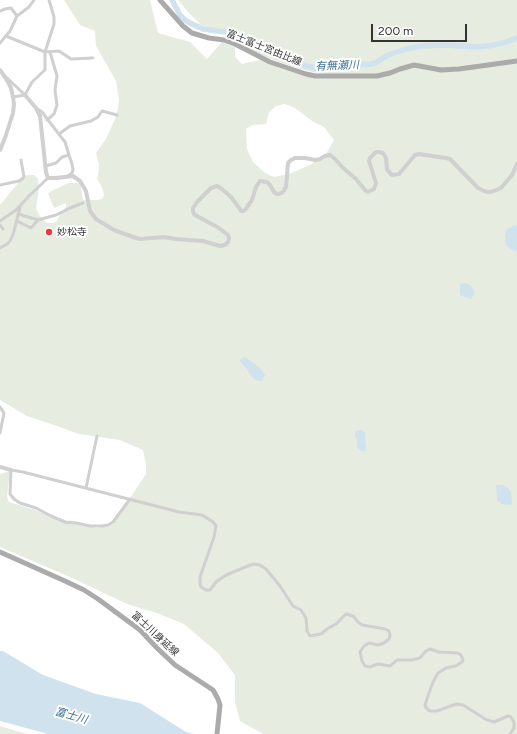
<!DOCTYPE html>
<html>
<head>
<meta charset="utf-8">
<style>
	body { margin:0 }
	#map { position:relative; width:517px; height:734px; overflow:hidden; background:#fff; font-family:Figtree,sans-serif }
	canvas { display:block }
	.scale { position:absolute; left:371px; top:24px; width:96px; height:18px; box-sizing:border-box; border:2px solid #333; border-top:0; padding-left:5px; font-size:12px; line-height:14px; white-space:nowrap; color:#333; -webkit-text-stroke:3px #fff; paint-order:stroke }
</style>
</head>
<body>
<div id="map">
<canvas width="517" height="734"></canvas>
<div class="scale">200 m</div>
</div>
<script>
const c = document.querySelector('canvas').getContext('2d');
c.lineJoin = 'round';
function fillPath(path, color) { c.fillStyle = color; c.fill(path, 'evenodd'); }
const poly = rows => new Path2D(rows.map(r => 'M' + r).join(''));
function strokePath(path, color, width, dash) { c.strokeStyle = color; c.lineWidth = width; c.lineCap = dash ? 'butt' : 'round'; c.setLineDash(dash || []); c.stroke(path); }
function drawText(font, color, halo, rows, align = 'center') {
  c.font = font + ' Figtree,"Noto Sans JP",sans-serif'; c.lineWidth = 4; c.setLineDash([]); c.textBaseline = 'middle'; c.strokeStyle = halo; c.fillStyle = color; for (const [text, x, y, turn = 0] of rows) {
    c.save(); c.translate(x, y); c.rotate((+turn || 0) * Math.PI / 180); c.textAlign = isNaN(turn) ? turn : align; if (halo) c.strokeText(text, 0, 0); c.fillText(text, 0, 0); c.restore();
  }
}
const green = poly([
	[64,0,150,0,158,33,190,42,207,59,222,42,235,47,235,57,242,64,260,60,280,68,324,75,300,69,276,61,250,50,237,43,233,35,201,25,189,13,178,0,517,0,517,734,263,734,240,721,235,702,235,675,218,653,184,624,157,613,127,604,70,577,0,547,0,474,10,471,7,497,9,502,38,511,64,522,79,524,97,528,112,525,146,474,146,464,143,450,120,440,79,434,57,426,27,416,0,400,0,205,24,176,28,175,34,175,38,179,39,188,36,209,40,216,47,223,53,223,57,221,60,214,66,207,66,203,54,208,48,193,68,183,80,183,83,200,97,200,102,199,104,195,103,191,101,185,97,179,98,176,99,165,96,153,106,139,115,119,118,108,119,100,116,81,96,46,95,31,80,25],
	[285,104,295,108,312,121,324,127,334,140,326,154,310,165,289,174,274,177,265,173,253,162,247,149,246,129,252,125,266,124,269,112,276,106],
	[0,726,13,730,28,734,0,734]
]);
const water = poly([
	[517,225,517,251,516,251,511,249,506,245,505,235,507,229,513,226],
	[466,283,471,286,475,293,471,299,460,295,460,284],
	[245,357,260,368,265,375,263,379,261,381,256,380,252,377,247,369,239,360],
	[361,430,366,433,365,437,366,447,365,451,361,451,357,447,357,439,355,436,355,431],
	[496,485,502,485,508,488,511,492,512,503,511,505,501,504,497,500],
	[0,651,3,651,43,675,96,694,140,703,186,732,194,734,48,734,0,721]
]);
const river = poly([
	[172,0,180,15,185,20,192,24,203,29,225,32,245,39,252,44,273,54,284,57,303,65,315,68,349,65,371,64,375,63,388,55,406,49,422,46,444,45,478,47,488,46,503,43,517,38]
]);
const minor = poly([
	[0,11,5,9,11,8,17,16],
	[6,36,45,52,59,51,71,59,93,58],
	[0,43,10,31,17,16,29,7,34,0],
	[5,76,25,95],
	[13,97,25,95,32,82,45,70,45,52,54,24,54,17,49,0],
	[36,108,42,112,48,120,65,142,69,155,62,157,56,163,46,166],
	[47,120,54,114,57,105,55,90,57,76,50,52],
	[59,134,70,126,91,121,98,117,102,111,117,115],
	[68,176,72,173,73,170,72,164,69,155],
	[0,185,19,181,23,178,24,177,21,160],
	[18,214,38,220],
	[0,221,16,210,30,195,48,178],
	[17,221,31,228,38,220,56,215,70,208,83,203],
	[0,225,3,229],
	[0,248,7,244,10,241,13,235,20,207],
	[0,407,4,413,0,433],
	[86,488,97,436],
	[130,499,113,522,108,525,102,526,90,526,76,523,65,522,51,516,36,508,20,503,14,499,10,494,11,470,23,472,179,512,202,515,213,522,216,526,214,537,200,577,200,583,201,587,206,590,210,590,216,582,226,575,253,564,260,565,266,569,280,586,293,606,301,610,306,618,307,631,310,636,321,634,327,629,336,624,346,614,353,616,358,622,362,625,385,629,389,631,390,635,389,639,384,643,378,645,369,643,364,646,360,652,362,661,365,666,370,667,378,664,390,666,397,660,412,660,420,658,426,651,430,649,439,652,458,653,461,655,463,660,462,662,456,666,446,668,441,671,438,673,433,682,429,693,425,705,426,708,430,711,437,711,456,704,463,705,487,720,494,722,508,716,511,717,514,722,514,728,510,734]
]);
const tertiary = poly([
	[0,70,7,80,11,88,13,97,14,104,13,113,5,138,0,150],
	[25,95,36,108,40,116,46,172,48,178,56,178,73,176,80,181,86,191,90,211,96,219,114,230,133,237,140,239,164,237,175,239,203,241,220,246,225,245,228,242,229,238,228,235,219,228,197,216,194,214,193,211,193,208,197,202,211,188,217,186,222,189,231,197,240,209,241,211,243,211,245,210,252,200,256,187,260,181,267,182,270,185,274,192,277,194,279,194,283,192,286,187,288,163,291,160,295,158,305,158,315,160,320,159,325,156,330,155,334,158,343,168,356,179,365,190,368,192,374,189,376,183,369,161,370,158,376,152,380,152,383,153,386,158,387,169,390,173,392,175,399,174,415,155,419,154,446,158,450,159,478,188,484,191,488,192,491,192,501,188,512,175,517,164],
	[0,467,11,470]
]);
const primary = poly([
	[160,0,183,26,192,33,209,38,224,40,235,44,270,62,306,74,315,76,377,76,390,73,400,69,414,65,441,70,459,69,517,61],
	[0,552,65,581,84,590,98,599,140,630,157,648,175,665,213,690,218,699,220,705,217,734]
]);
const markers = [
	[49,232,4,"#e63946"]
];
const streetNames = [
	["富士富士宮由比線",264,48,22],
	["富士川身延線",155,634,43]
];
const poiNames = [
	["妙松寺",57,232]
];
const waterNames = [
	["有無瀬川",337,66,-2],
	["富士川",71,716,16]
];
fillPath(green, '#e6ecdf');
fillPath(water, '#cfe2ee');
strokePath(river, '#cfe2ee', 5.5);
strokePath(minor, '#d0d0d0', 3);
strokePath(tertiary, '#d0d0d0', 4);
strokePath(primary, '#ababab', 5);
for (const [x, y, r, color] of markers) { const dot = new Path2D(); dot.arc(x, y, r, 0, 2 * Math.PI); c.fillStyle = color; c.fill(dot); strokePath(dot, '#fff', 1.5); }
drawText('10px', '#333', '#fff', streetNames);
drawText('10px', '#333', '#fff', poiNames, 'left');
drawText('italic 11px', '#3f7597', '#fff', waterNames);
</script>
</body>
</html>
